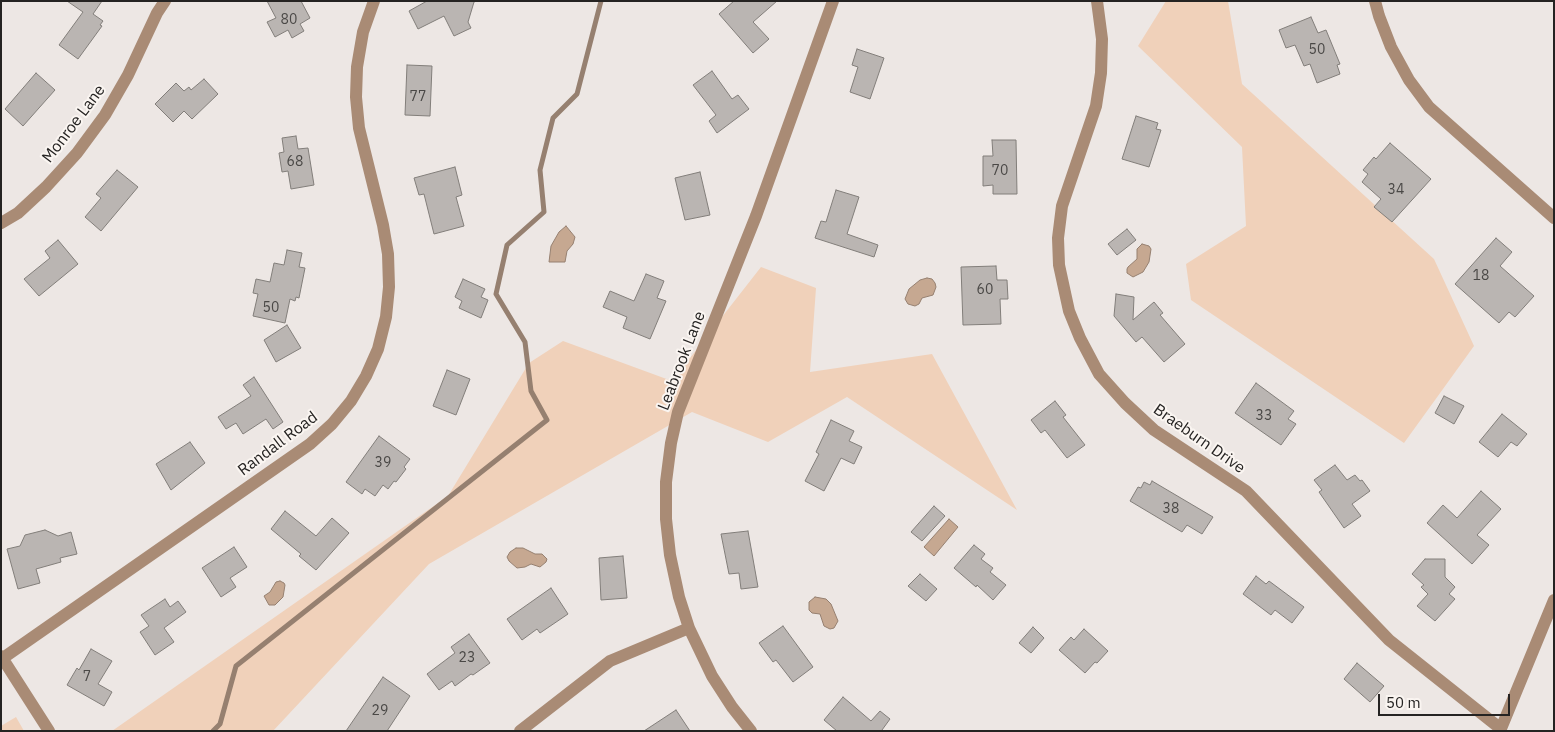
<!DOCTYPE html>
<html>
<head>
<meta charset="utf-8">
<style>
	body { margin:0 }
	#map { position:relative; width:1555px; height:732px; overflow:hidden; background:#ede7e4; font-family:"IBM Plex Sans",sans-serif }
	canvas { display:block }
	.frame { position:absolute; inset:0; border:2px solid #252322; pointer-events:none }
	.scale { position:absolute; left:1378px; top:694px; width:132px; height:22px; box-sizing:border-box; border:2px solid #252322; border-top:0; padding-left:6px; font-size:15px; line-height:18px; white-space:nowrap; color:#252322; -webkit-text-stroke:4px #faf5f1; paint-order:stroke }
</style>
</head>
<body>
<div id="map">
<canvas width="1555" height="732"></canvas>
<div class="frame"></div>
<div class="scale">50 m</div>
</div>
<script>
const c = document.querySelector('canvas').getContext('2d');
c.lineJoin = 'round';
function fillPath(path, color) { c.fillStyle = color; c.fill(path, 'evenodd'); }
const poly = rows => new Path2D(rows.map(r => 'M' + r).join(''));
function strokePath(path, color, width, dash) { c.strokeStyle = color; c.lineWidth = width; c.lineCap = dash ? 'butt' : 'round'; c.setLineDash(dash || []); c.stroke(path); }
function drawText(font, color, halo, rows, align = 'center') {
  c.font = font + ' "IBM Plex Sans",sans-serif'; c.lineWidth = 4; c.setLineDash([]); c.textBaseline = 'middle'; c.strokeStyle = halo; c.fillStyle = color; for (const [text, x, y, turn = 0] of rows) {
    c.save(); c.translate(x, y); c.rotate((+turn || 0) * Math.PI / 180); c.textAlign = isNaN(turn) ? turn : align; if (halo) c.strokeText(text, 0, 0); c.fillText(text, 0, 0); c.restore();
  }
}
const green = poly([
	[1166,1,1228,1,1242,84,1434,259,1474,346,1404,443,1191,300,1186,264,1246,226,1242,147,1138,46],
	[761,267,816,288,810,372,932,354,1017,510,847,397,768,442,692,412,429,564,273,731,112,731,448,496,529,363,563,341,672,381],
	[16,717,24,731,1,731,1,726]
]);
const water = poly([
	[566,226,575,237,573,244,567,251,565,262,549,262,551,246,559,232,566,226],
	[1142,244,1149,246,1151,249,1149,262,1143,272,1133,277,1127,273,1127,269,1128,267,1137,259,1137,249,1142,244],
	[927,278,932,279,935,283,936,287,933,295,922,298,919,304,915,306,908,304,905,299,909,289,920,280,927,278],
	[949,519,958,527,934,556,924,547,949,519],
	[516,548,523,548,535,554,542,554,547,559,546,562,540,567,531,564,525,567,517,568,509,561,507,557,510,552,516,548],
	[280,581,284,583,285,585,283,597,275,605,269,605,264,596,270,592,276,582,280,581],
	[815,597,826,599,831,604,838,621,834,628,830,629,824,626,820,614,812,613,809,610,809,602,815,597]
]);
const stream = poly([
	[213,731,220,724,236,666,547,420,531,391,525,342,496,294,507,245,544,212,540,170,553,118,577,94,601,1]
]);
const building = poly([
	[67,1,102,1,93,14,103,21,100,25,102,26,78,59,59,45,83,12,67,1],
	[267,1,301,1,310,18,300,24,304,31,292,38,288,30,275,37,267,22,276,18,267,1],
	[427,1,476,1,474,2,468,22,471,28,454,36,444,16,418,29,409,11,427,1],
	[734,1,777,1,753,22,769,39,753,53,719,14,734,1],
	[1311,17,1318,33,1326,30,1340,64,1337,65,1340,74,1317,83,1310,64,1304,66,1295,45,1286,48,1279,30,1311,17],
	[857,49,884,58,870,99,850,92,858,67,852,65,857,49],
	[407,65,432,66,430,116,405,115,407,65],
	[712,71,732,99,738,95,749,109,717,133,709,121,716,115,693,85,712,71],
	[36,73,55,90,23,126,5,109,36,73],
	[204,79,218,94,192,119,184,111,173,122,155,104,176,83,184,91,189,87,191,90,204,79],
	[1136,116,1158,123,1156,129,1161,130,1149,167,1122,159,1136,116],
	[296,136,298,149,308,148,314,185,291,189,288,171,282,172,279,153,284,152,282,138,296,136],
	[992,140,1016,140,1017,194,993,194,993,185,983,186,983,156,993,156,992,140],
	[1390,143,1431,179,1392,222,1374,207,1381,199,1362,182,1368,174,1363,170,1374,157,1376,159,1390,143],
	[455,167,462,195,456,197,464,226,434,234,424,194,419,195,414,178,455,167],
	[117,170,138,187,101,231,85,217,101,198,96,194,117,170],
	[700,172,710,215,685,220,675,178,700,172],
	[836,190,859,197,847,234,878,245,874,257,815,238,821,221,826,222,836,190],
	[1127,229,1136,240,1117,255,1108,244,1127,229],
	[1496,238,1512,252,1500,266,1534,296,1515,317,1509,312,1499,323,1455,284,1496,238],
	[58,240,78,264,39,296,24,279,50,258,45,251,58,240],
	[287,250,302,253,299,267,305,268,299,298,296,297,295,301,290,299,285,323,253,316,258,294,253,293,256,279,270,282,274,263,284,265,287,250],
	[996,266,997,280,1007,280,1008,299,1000,299,1001,324,963,325,961,267,996,266],
	[646,274,664,281,657,298,666,301,650,339,623,328,627,317,603,307,610,291,634,301,646,274],
	[463,279,485,289,481,297,488,300,481,318,459,308,462,301,455,297,463,279],
	[1116,294,1134,297,1133,320,1154,302,1163,313,1160,315,1185,344,1164,362,1142,337,1136,342,1114,316,1116,294],
	[287,325,301,348,276,362,264,340,287,325],
	[447,370,470,379,456,415,433,406,447,370],
	[254,377,283,422,273,429,266,419,243,434,236,423,226,429,218,417,251,396,243,385,254,377],
	[1256,383,1294,411,1288,419,1296,424,1281,445,1235,413,1256,383],
	[1444,396,1464,406,1454,424,1435,413,1444,396],
	[1055,401,1066,415,1063,417,1085,445,1067,458,1045,430,1041,433,1031,420,1055,401],
	[1502,414,1527,434,1517,446,1511,442,1498,457,1479,442,1502,414],
	[831,420,854,431,849,441,862,447,854,464,841,458,824,491,805,481,819,454,816,452,831,420],
	[379,436,410,459,404,467,406,469,396,482,394,481,388,489,383,485,375,496,365,489,362,494,346,482,379,436],
	[190,442,205,463,171,490,156,464,190,442],
	[1335,465,1347,480,1355,475,1360,481,1362,480,1370,491,1352,504,1361,516,1344,528,1319,492,1322,490,1314,480,1335,465],
	[1152,481,1213,517,1202,534,1187,525,1182,532,1130,501,1138,487,1141,488,1144,482,1150,485,1152,481],
	[1481,491,1501,509,1477,535,1489,545,1472,564,1427,523,1443,505,1457,518,1481,491],
	[934,506,945,516,922,541,911,532,934,506],
	[285,511,316,536,332,518,349,533,316,570,299,556,301,554,271,529,285,511],
	[45,530,58,536,71,532,77,554,60,558,61,562,36,569,40,583,18,589,7,549,20,546,25,535,45,530],
	[748,531,758,587,741,589,739,573,729,574,721,534,748,531],
	[974,545,985,554,981,559,993,568,990,572,1006,585,993,600,977,585,976,587,954,568,974,545],
	[234,547,247,567,230,578,236,587,221,597,202,568,234,547],
	[623,556,627,598,601,600,599,558,623,556],
	[1425,559,1445,559,1445,577,1455,587,1449,594,1455,599,1435,621,1417,606,1428,594,1421,587,1424,585,1412,574,1425,559],
	[920,574,937,589,926,601,908,586,920,574],
	[1256,576,1266,584,1269,581,1304,607,1292,623,1275,610,1271,615,1243,594,1256,576],
	[551,588,568,614,540,633,537,629,522,640,507,619,551,588],
	[165,599,170,607,178,601,186,612,164,628,174,642,155,655,140,632,149,626,141,615,165,599],
	[783,626,813,667,793,682,776,660,773,662,759,643,783,626],
	[1033,627,1044,638,1031,653,1019,643,1033,627],
	[1084,629,1108,651,1097,663,1095,662,1085,673,1059,650,1071,637,1074,640,1084,629],
	[469,634,490,663,473,675,471,674,455,686,452,681,439,690,427,674,455,653,451,647,469,634],
	[91,649,112,661,98,684,112,692,104,706,67,685,77,668,79,670,91,649],
	[1357,663,1384,686,1370,702,1344,679,1357,663],
	[383,677,410,696,387,731,346,731,383,677],
	[843,697,871,721,880,711,890,719,882,730,883,731,837,731,824,720,843,697],
	[676,710,690,731,644,731,676,710]
]);
const minor = poly([
	[1097,1,1102,39,1101,73,1096,106,1062,206,1058,238,1059,265,1069,311,1080,338,1099,374,1125,403,1154,430,1246,491,1389,640,1501,729],
	[1375,1,1379,16,1391,47,1409,80,1429,107,1554,218],
	[1,223,18,213,46,187,77,153,105,115,128,75,157,13,165,1],
	[1,656,49,731],
	[3,658,310,444,332,424,351,401,366,376,378,349,386,317,389,287,388,254,383,225,359,128,356,97,357,67,363,32,374,1],
	[520,731,610,661,689,628],
	[751,731,732,707,712,676,689,628,679,597,670,555,666,519,666,482,671,443,678,412,756,216,833,1],
	[1500,731,1554,600]
]);
const numberNames = [
	["80",289,20],
	["50",1317,50],
	["77",418,97],
	["68",295,162],
	["70",1000,171],
	["34",1396,190],
	["18",1481,276],
	["60",985,290],
	["50",271,308],
	["33",1264,416],
	["39",383,463],
	["38",1171,509],
	["23",467,658],
	["7",87,677],
	["29",380,711]
];
const streetNames = [
	["Monroe Lane",74,124,-53],
	["Leabrook Lane",682,361,-69],
	["Braeburn Drive",1199,439,35],
	["Randall Road",278,444,-37]
];
fillPath(green, '#f0d1ba');
fillPath(water, '#c6a891');
strokePath(water, '#968070', 1);
strokePath(stream, '#968070', 5);
fillPath(building, '#bab5b2');
strokePath(building, '#827e7a', 1);
strokePath(minor, '#a98b75', 12);
drawText('14px', '#4a4846', null, numberNames);
drawText('16px', '#252322', '#faf5f1', streetNames);
</script>
</body>
</html>
